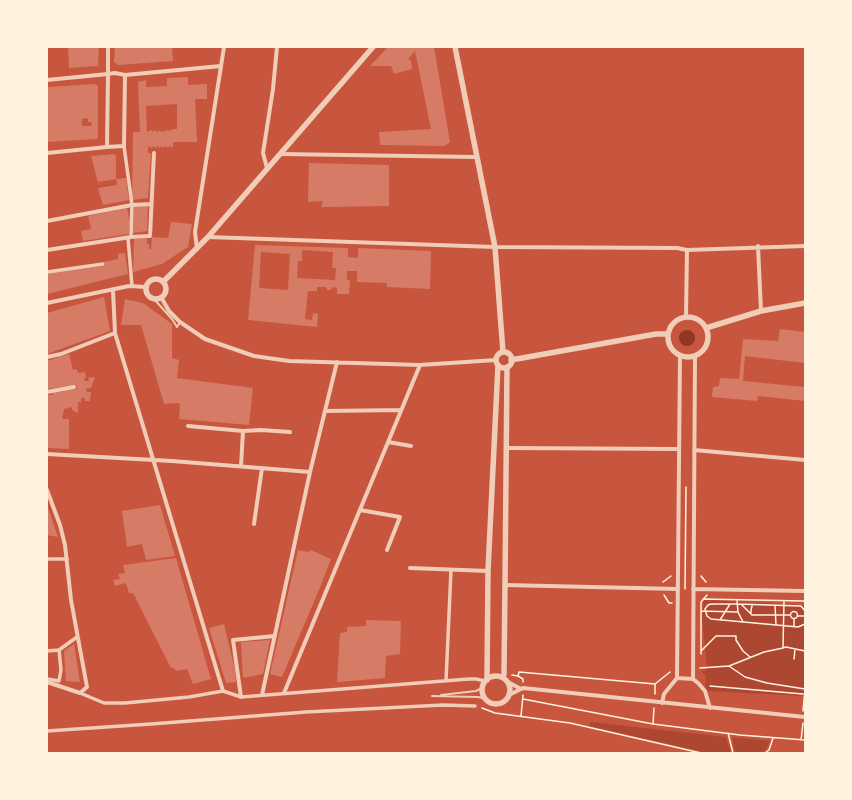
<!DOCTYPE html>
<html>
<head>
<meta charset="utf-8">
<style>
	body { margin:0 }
	#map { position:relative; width:852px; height:800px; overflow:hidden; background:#c8553d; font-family:"Golos Text",sans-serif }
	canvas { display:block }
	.frame { position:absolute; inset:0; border:48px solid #fff3e0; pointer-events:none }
</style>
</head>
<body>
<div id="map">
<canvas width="852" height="800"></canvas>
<div class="frame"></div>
</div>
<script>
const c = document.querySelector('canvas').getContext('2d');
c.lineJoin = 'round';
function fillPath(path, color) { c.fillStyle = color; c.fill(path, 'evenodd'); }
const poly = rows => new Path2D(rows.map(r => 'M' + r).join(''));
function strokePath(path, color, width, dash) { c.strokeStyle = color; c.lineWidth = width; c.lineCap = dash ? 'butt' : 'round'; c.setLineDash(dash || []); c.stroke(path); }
const green = poly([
	[704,600,805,605,805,696,705,691,706,676,701,671,706,670,707,668,702,616],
	[590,722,726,737,731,753,707,753,590,726],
	[732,737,770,741,766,749,761,753,735,753]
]);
const water = poly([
	'679 338a8 8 0 1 1 16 0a8 8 0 1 1-16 0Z'
]);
const building = poly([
	[68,47,99,47,98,66,69,68],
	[115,47,172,47,173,61,118,65,114,62],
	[388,47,434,47,450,142,444,146,380,145,379,132,431,129,415,51,408,59,411,60,412,69,394,74,391,66,370,66],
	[188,77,188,85,207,84,207,99,195,99,197,142,173,142,173,148,169,146,168,148,165,146,164,148,161,146,160,148,157,146,156,148,153,146,152,148,148,146,148,153,151,153,148,198,132,200,133,132,140,132,138,82,146,80,146,87,167,86,167,78],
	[177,104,177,129,173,129,169,131,168,130,161,132,160,130,157,132,156,130,152,132,152,130,147,132,146,106],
	[95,84,98,86,98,138,96,139,47,142,47,87],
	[88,118,88,122,91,122,92,126,82,126,82,119],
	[114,154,116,156,116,179,98,182,91,156],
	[309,163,389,165,389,206,321,207,323,201,308,202],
	[126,178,129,200,103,205,98,188,117,185,116,179],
	[148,205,147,231,133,233,134,206],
	[127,208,130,222,129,234,83,241,81,231,91,229,88,216],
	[171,222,192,224,188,247,162,264,133,272,134,239,147,239,147,244,149,244,149,249,151,249,152,237,168,238],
	[255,245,348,248,348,257,358,258,358,248,431,251,430,289,387,287,387,283,357,282,357,271,347,271,347,280,350,280,349,294,337,294,337,288,332,287,331,290,327,290,326,287,317,287,317,291,308,291,305,319,312,320,313,313,318,314,317,327,248,320],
	[302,250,333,252,332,268,336,268,335,280,297,278,298,261,302,261],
	[261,252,290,254,288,290,259,288],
	[125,253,128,274,47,294,47,273,105,266,104,262,118,259,118,254],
	[104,297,110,331,47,354,47,313],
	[125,299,143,303,172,324,172,358,179,360,177,378,253,388,249,425,179,419,180,405,179,403,164,404,141,325,121,325],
	[780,329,805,332,805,363,745,356,743,381,805,387,805,401,758,396,757,401,712,397,713,387,719,386,720,378,739,379,743,339,778,341],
	[69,354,73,370,76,369,79,373,85,372,86,378,84,378,85,381,89,381,88,378,95,377,91,388,86,388,87,392,91,392,90,401,85,401,85,398,81,398,81,402,78,402,78,413,72,410,72,407,64,409,62,419,69,419,69,449,47,448,47,395,53,395,53,393,77,389,76,385,47,389,47,361],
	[160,505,175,556,146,560,142,544,127,547,122,511],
	[47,508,48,508,58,537,47,535],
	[298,550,308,552,311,550,331,559,321,585,282,677,270,674],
	[176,558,211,679,193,684,187,669,176,671,174,668,171,668,133,593,129,593,126,583,115,586,113,580,120,579,118,574,125,573,123,565],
	[366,620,401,621,400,654,386,656,385,678,337,682,340,633,347,632,347,627,366,626],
	[224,624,235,670,236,682,226,683,209,628],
	[270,640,263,674,243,678,241,642],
	[74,644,80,682,66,681,64,651]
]);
const path = poly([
	[701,576,706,582],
	[663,582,671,576],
	[685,589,686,487],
	[664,595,669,603,672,603],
	[703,599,805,601],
	[737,600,738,612],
	[741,604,752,615,790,615],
	[775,605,776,625],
	[701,611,738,612,743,622],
	[805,611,801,606,737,604,711,604,708,605,705,609,707,616,711,619,798,627,805,624,805,623],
	'790.5 615a3.5 3.5 0 1 1 7 0a3.5 3.5 0 1 1-7 0Z',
	[751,613,751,610,752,606],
	[797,616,805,616],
	[720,620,730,604],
	[794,627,794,619],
	[783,648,784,601],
	[701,651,716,636,736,636,736,640,743,651,750,657],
	[701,654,701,602,707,595],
	[794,659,795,649],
	[729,666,764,652,783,648,786,647,805,651],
	[700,668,729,666,745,677,767,683,805,689,803,711],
	[512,675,518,676,523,679,523,682],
	[518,676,519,672,655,684,670,672],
	[710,686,803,694],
	[655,694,655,684],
	[523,699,653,724,740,735,805,740],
	[482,708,495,713,570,723,701,753],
	[521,716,523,695],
	[653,724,654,708],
	[728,733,733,753],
	[801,740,803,723],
	[765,753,769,750,773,738]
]);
const service = poly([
	[153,298,172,319,177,327,180,322],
	[441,695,476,691,482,688],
	[432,696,478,697,486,699]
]);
const pedestrian = poly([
	[124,146,132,205,131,237],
	[128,238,132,286],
	[47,272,103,264],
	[47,559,67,559],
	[47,651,59,650,77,637],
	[47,679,59,681,61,670,59,650],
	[446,681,451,570],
	[80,693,104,703,125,703,189,697,223,691,241,697,469,679,476,679,485,681],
	[47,731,151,724,306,712,443,705,475,706]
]);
const minor = poly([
	[125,75,221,66],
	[47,80,108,74,115,73,125,75,124,146,107,147,108,74,108,47],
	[47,153,107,147],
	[280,154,476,157],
	[267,168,263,153,273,89,277,47],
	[47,221,132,205,151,204],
	[208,237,495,247,677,248,687,250,805,246],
	[758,246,761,311],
	[197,249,195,232,224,47],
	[47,250,131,237,150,236,154,153],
	[113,290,115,333,223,691],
	[161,297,169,311,180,322,205,339,254,356,289,361,420,365,496,360],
	[47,303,129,286,146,287],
	[686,317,687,250],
	[47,357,61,354,115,333],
	[47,392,74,387],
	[325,411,401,410],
	[188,426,243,431,261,430,290,432],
	[388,442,411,446],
	[507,448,679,449],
	[694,450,805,460],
	[47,454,172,461,310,472],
	[241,466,243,431],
	[47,490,60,525,65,545,71,600,87,687,80,693,47,682],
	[360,510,400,517,387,550],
	[254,524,262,468],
	[410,568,488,571],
	[505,585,678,589],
	[693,589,805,591],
	[677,678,693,679,698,683,705,691,710,708],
	[693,679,695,355],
	[506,681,521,689],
	[284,693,420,365],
	[262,695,310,472,337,362],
	[509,695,523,688,805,717],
	[241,697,233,640,275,636],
	[662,703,664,694,677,678,680,355]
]);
const tertiary = poly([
	[455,47,495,247,503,352],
	'146 289a10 10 0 1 1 20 0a10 10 0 1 1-20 0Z',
	[163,282,208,237,373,47],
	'668 337a20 20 0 1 1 40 0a20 20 0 1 1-40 0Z',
	[706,328,761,311,805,303],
	'496 360a8 8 0 1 1 16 0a8 8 0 1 1-16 0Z',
	[511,360,656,334,668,334],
	'482 690a14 14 0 1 1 28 0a14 14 0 1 1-28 0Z',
	[503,678,504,674,505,585,507,367],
	[487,680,488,571,498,365]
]);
fillPath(green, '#ae4732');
fillPath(water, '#8f3625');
fillPath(building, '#d67c66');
strokePath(path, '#fff3e0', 1.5);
strokePath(service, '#f1ccb7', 2);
strokePath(pedestrian, '#f1ccb7', 3.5);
strokePath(minor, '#f1ccb7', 4);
strokePath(tertiary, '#f1ccb7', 5.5);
</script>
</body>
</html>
